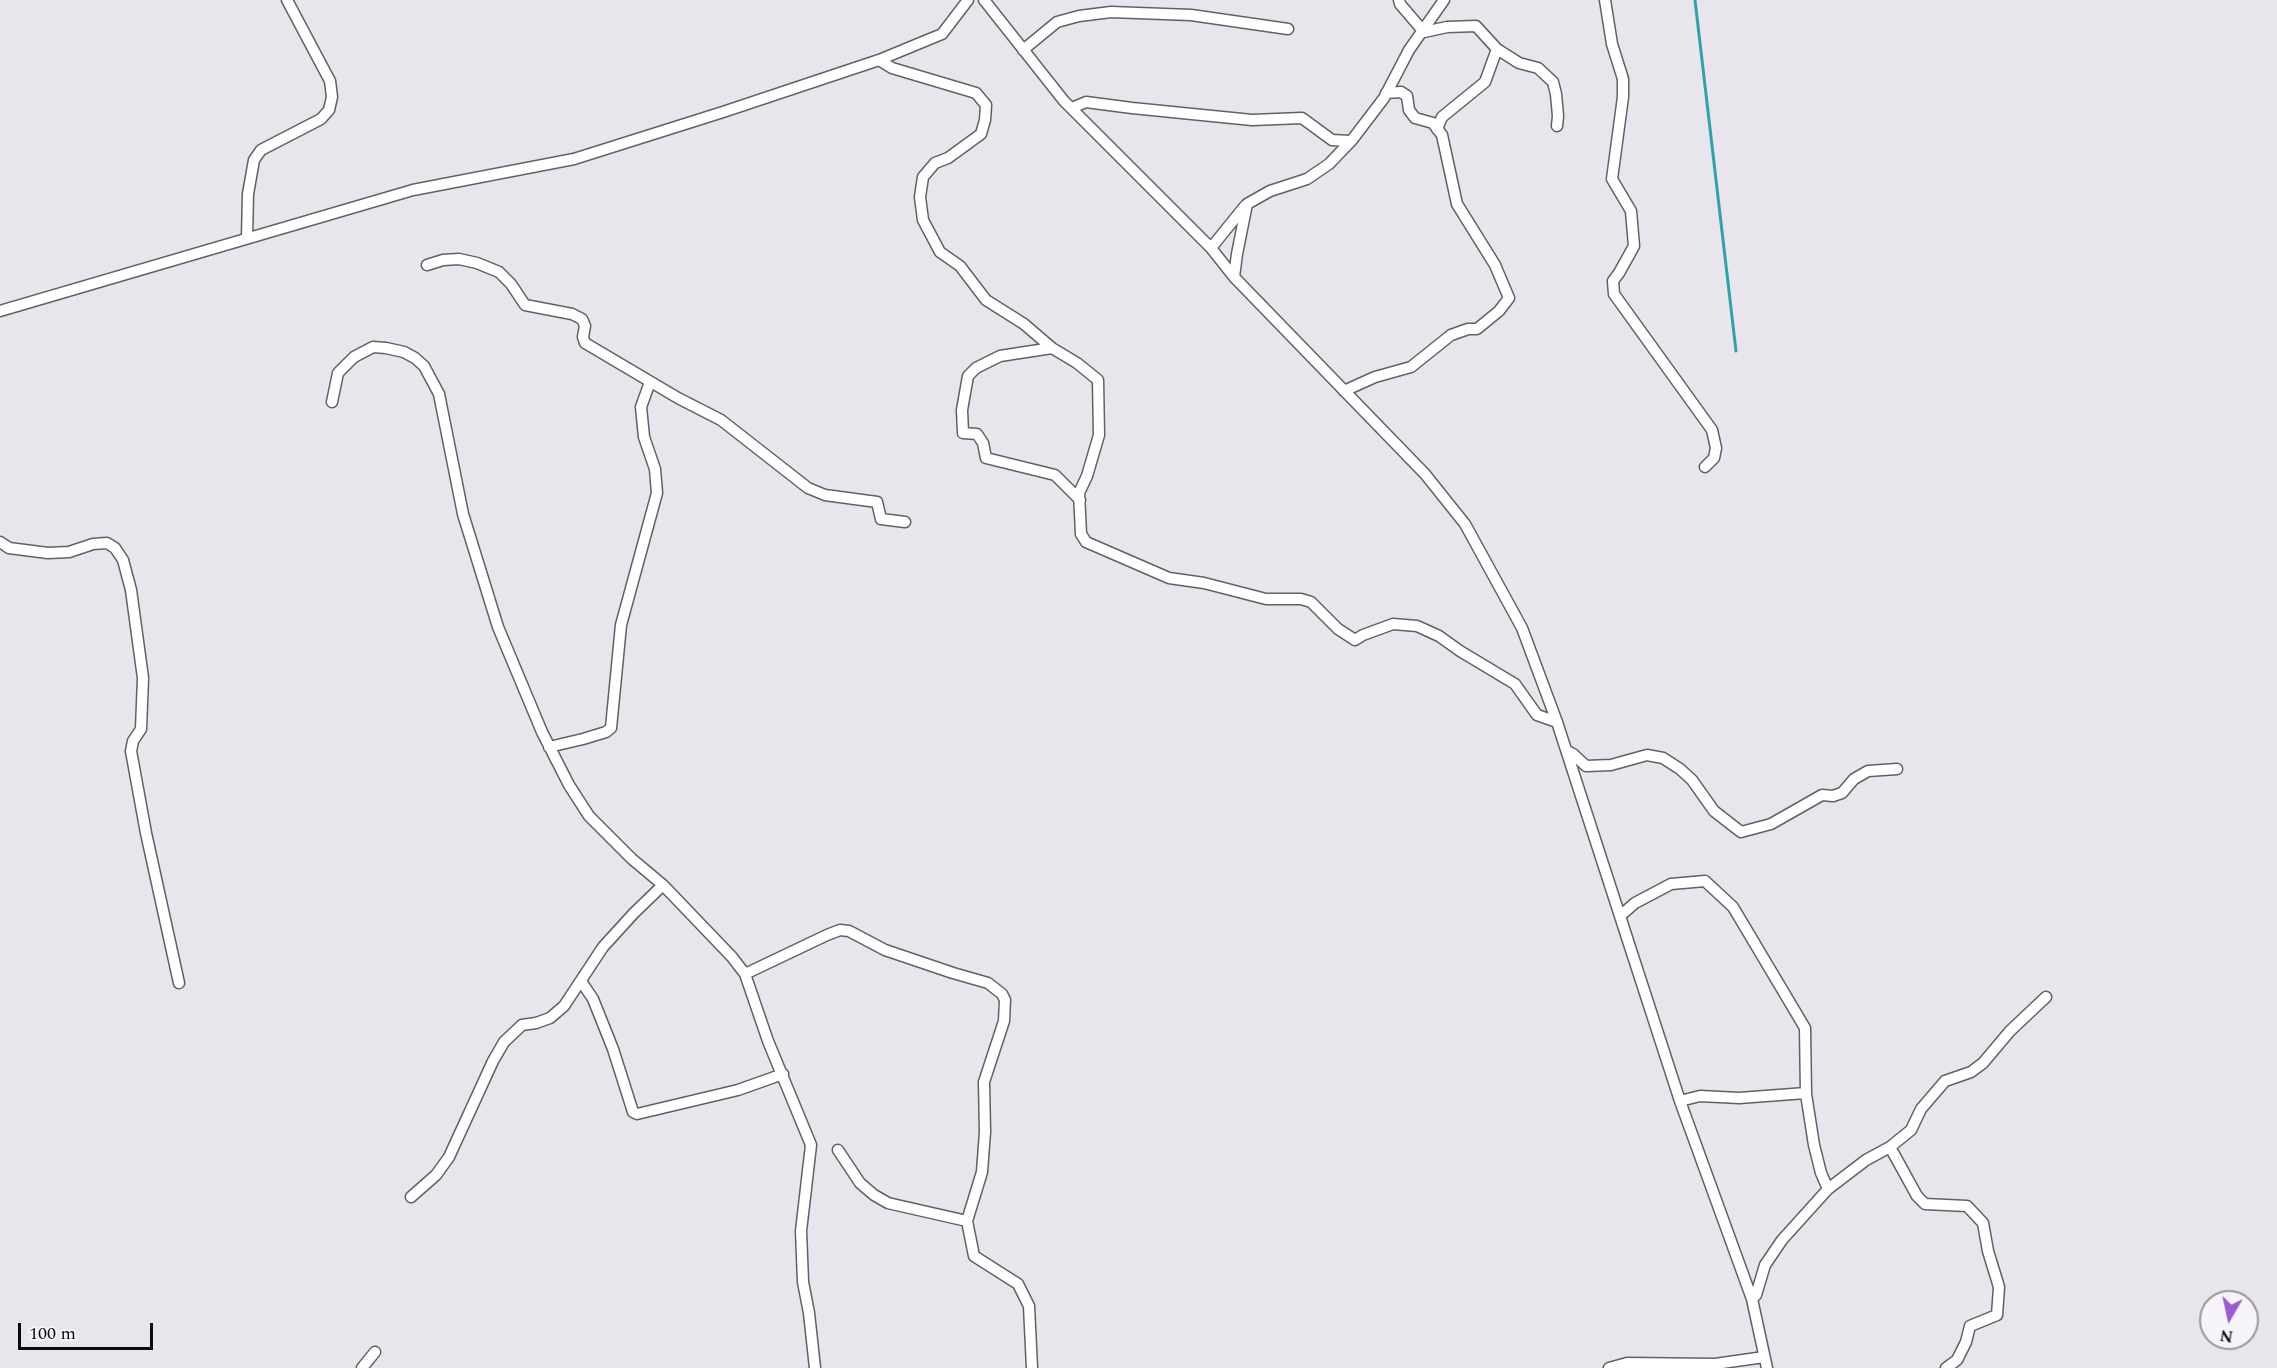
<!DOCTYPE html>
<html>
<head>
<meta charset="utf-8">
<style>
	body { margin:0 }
	#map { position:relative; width:2277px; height:1368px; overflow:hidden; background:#e8e6ec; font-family:Spectral,serif }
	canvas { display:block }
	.north { position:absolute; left:2199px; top:1290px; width:60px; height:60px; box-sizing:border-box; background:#f6f3f9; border:2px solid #98979b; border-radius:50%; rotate:189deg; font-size:16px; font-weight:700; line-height:24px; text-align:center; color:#0c0c0e }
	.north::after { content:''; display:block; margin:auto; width:21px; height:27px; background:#9a5bd2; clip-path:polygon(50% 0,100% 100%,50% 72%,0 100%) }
	.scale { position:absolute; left:18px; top:1323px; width:135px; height:27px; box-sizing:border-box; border:3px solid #0c0c0e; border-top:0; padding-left:8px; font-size:18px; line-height:21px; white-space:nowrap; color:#0c0c0e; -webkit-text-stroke:4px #f6f3f9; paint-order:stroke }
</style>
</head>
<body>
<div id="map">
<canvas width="2277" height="1368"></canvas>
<div class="north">N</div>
<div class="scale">100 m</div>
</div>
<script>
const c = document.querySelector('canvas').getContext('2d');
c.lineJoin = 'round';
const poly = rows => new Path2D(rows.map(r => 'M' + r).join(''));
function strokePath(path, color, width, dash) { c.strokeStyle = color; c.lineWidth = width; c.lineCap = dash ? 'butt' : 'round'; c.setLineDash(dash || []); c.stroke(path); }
const stream = poly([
	[1695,0,1736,351]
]);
const minor = poly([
	[984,0,1064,101,1211,248,1234,277,1425,474,1465,524,1522,628,1557,722,1680,1101,1752,1299,1767,1368],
	[1399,0,1400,4,1424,32,1447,27,1476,26,1497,49,1519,63,1538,68,1553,82,1556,94,1558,116,1557,126],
	[1605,0,1612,44,1623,79,1623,97,1612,179,1631,211,1634,246,1619,273,1613,281,1614,294,1712,430,1716,448,1714,458,1705,467],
	[1023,50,1057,22,1079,16,1111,12,1191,15,1288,29],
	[879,60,892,68,976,93,986,105,985,120,981,134,948,158,935,163,923,177,920,197,923,220,940,252,960,266,986,300,1024,324,1052,348,1077,363,1098,380,1099,435,1087,476,1079,493,1081,534,1086,542,1169,578,1204,583,1266,599,1301,599,1311,602,1338,629,1355,640,1363,635,1393,624,1417,626,1439,636,1460,651,1515,684,1537,715,1557,722],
	[1072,108,1086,102,1132,108,1252,120,1302,118,1332,140,1350,141],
	[1437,129,1442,117,1485,82,1497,49],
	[247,237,248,194,254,160,261,150,321,119,329,110,332,97,330,81,287,0],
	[1211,248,1245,206],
	[427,265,443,260,459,259,477,263,499,272,511,284,525,305,572,314,582,319,585,326,583,337,585,343,678,398,721,420,808,488,825,495,877,502,881,519,905,522],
	[1234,277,1237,254,1247,204,1270,191,1307,179,1329,164,1352,140,1384,98,1409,50,1444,0],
	[0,311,413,190,574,159,723,112,879,60,942,34,968,0],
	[1052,348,1000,356,976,368,968,376,962,410,963,433,977,434,983,443,986,458,1055,475,1080,500],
	[1344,391,1375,377,1411,367,1451,335,1468,329,1477,329,1499,311,1509,298,1495,265,1457,204,1442,135,1433,123,1415,118,1409,110,1407,96,1401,92,1386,93],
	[332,402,338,373,354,357,373,347,386,348,404,352,415,358,424,366,439,394,463,514,498,627,542,732,569,785,589,816,632,859,663,885,732,957,745,974,768,1041,811,1145,801,1231,803,1282,809,1313,815,1368],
	[0,542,9,548,48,553,69,552,93,544,107,543,115,548,123,560,131,590,143,678,141,729,133,741,131,751,146,833,179,983],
	[549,747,583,739,606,732,611,728,621,625,657,493,655,469,644,437,641,407,650,382],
	[1567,751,1573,754,1586,766,1611,765,1647,755,1663,758,1680,769,1692,780,1714,811,1741,832,1771,824,1822,795,1833,796,1842,793,1854,779,1868,771,1897,769],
	[1620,916,1635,903,1671,884,1705,881,1733,907,1805,1028,1806,1094,1814,1145,1821,1173,1828,1189],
	[745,974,827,935,840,930,849,931,885,950,953,973,988,983,1002,994,1005,1000,1004,1021,984,1082,985,1132,982,1172,967,1221],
	[581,981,593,999,613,1049,633,1112,637,1114,738,1090,783,1074],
	[1680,1101,1700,1096,1739,1098,1806,1093],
	[1890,1147,1917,1196,1925,1204,1967,1206,1983,1223,1988,1251,1999,1287,1997,1315,1970,1326,1966,1342,1957,1360,1946,1368],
	[838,1150,860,1183,874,1195,888,1203,967,1221,974,1256,1018,1284,1029,1306,1032,1368],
	[411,1197,436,1175,449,1157,493,1061,504,1042,522,1025,536,1023,550,1018,564,1006,603,947,634,913,663,885],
	[1752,1299,1756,1295,1765,1265,1782,1240,1828,1189,1866,1160,1890,1147,1911,1130,1921,1109,1945,1081,1971,1072,1983,1063,2010,1031,2046,997],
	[362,1368,375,1352],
	[1609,1368,1627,1363,1715,1364,1764,1357]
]);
strokePath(stream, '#2ca3ac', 3);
strokePath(minor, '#626065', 13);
strokePath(minor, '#fff', 10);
</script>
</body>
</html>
